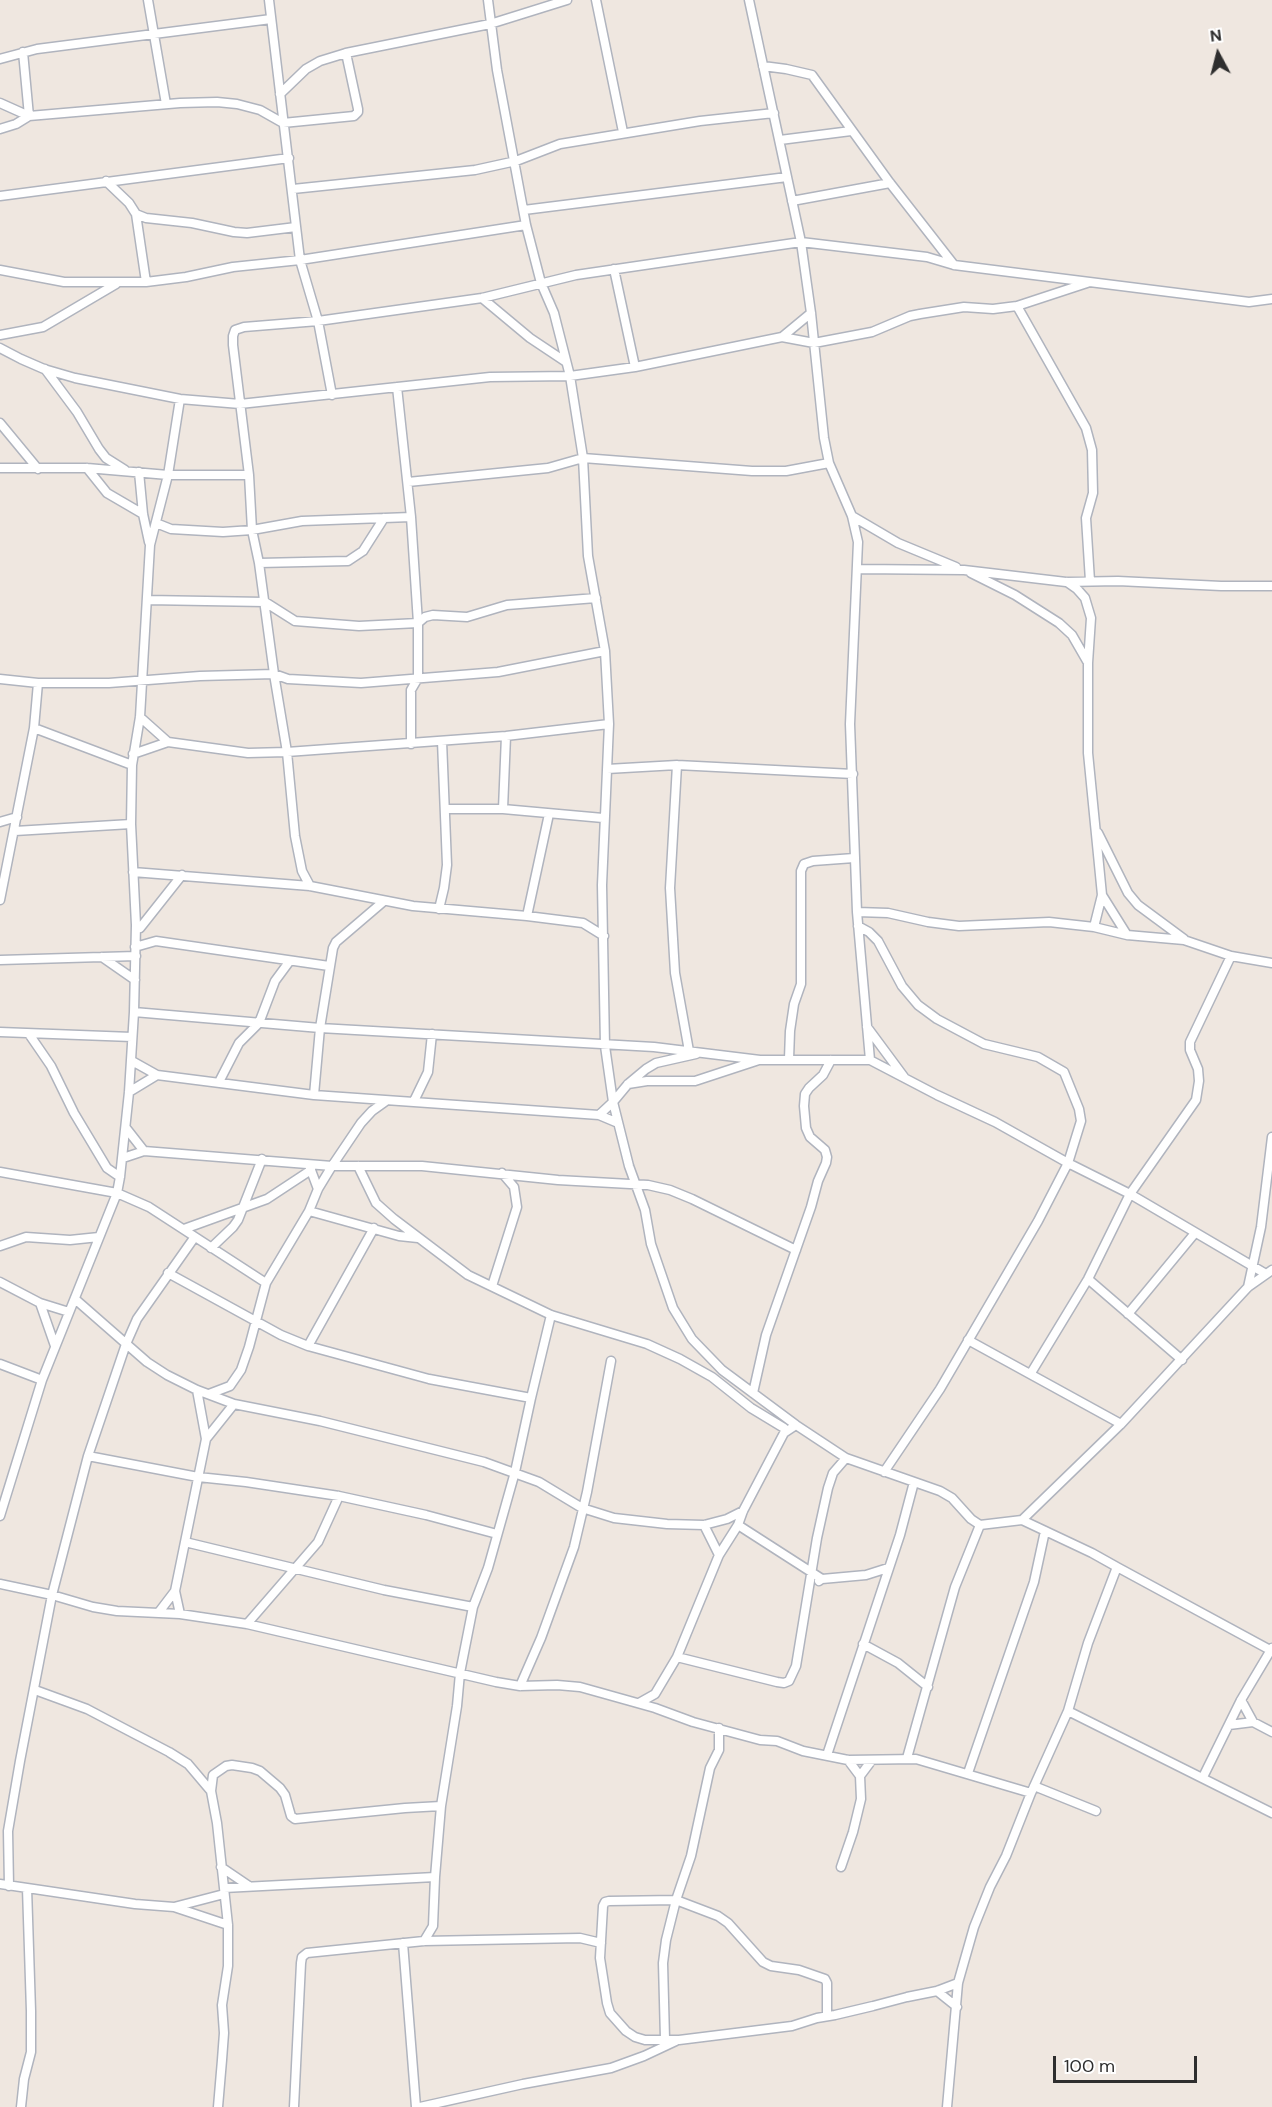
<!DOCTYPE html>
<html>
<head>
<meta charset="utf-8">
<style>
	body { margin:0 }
	#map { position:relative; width:1272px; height:2107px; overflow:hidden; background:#efe7e0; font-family:"DM Sans",sans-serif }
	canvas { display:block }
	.north { position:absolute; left:1188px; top:24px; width:60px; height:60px; -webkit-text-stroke:4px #fff; paint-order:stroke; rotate:353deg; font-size:16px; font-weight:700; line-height:24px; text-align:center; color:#2e2e2e }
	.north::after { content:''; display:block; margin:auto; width:21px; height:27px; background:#2e2e2e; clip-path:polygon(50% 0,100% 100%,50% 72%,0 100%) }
	.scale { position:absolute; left:1053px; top:2056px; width:144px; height:27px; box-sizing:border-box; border:3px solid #2e2e2e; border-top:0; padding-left:8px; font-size:18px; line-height:21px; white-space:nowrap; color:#2e2e2e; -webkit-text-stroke:4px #fff; paint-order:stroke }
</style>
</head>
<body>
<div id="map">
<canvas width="1272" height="2107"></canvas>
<div class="north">N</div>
<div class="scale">100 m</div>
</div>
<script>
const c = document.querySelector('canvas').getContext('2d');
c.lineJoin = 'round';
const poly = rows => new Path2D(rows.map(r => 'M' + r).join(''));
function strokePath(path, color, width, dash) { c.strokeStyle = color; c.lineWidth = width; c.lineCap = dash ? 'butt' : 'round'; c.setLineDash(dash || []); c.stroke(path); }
const street = poly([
	[148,0,166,104],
	[269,0,300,260,318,321,332,395],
	[488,0,497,70,526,225,541,283,554,313,570,376,583,458,588,556,605,651,609,724,602,885,605,1046,613,1102,629,1166,645,1210,651,1244,673,1308,692,1339,722,1370,796,1425,846,1458,940,1491,952,1498,971,1519,980,1525,1022,1520,1121,1424,1248,1287,1272,1270],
	[596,0,623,132],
	[749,0,801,242,811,313,824,438,829,463,852,516,858,542,850,724,857,912,870,1060],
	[23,52,29,116],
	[0,59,37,49,271,19],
	[763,66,786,69,812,75,890,183,954,265],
	[280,94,306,69,320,61,346,53,490,24,567,0],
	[0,103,29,116],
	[0,129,16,124,29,116,180,103,217,102,237,104,260,110,283,123,354,116,358,112,358,109,346,53],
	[780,140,851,131],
	[106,181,129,203,136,214,146,282],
	[293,189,475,170,516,161,560,144,700,121,774,113],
	[0,196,289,158],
	[792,201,890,183],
	[524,210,787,177],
	[136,214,146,218,192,223,234,232,247,233,296,227],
	[614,269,635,367],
	[0,270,64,282,146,282,186,277,233,267,300,260,526,225],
	[482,298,530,338,566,362],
	[1017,306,1086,428,1092,450,1093,493,1086,518,1090,581],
	[0,335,43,327,116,284],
	[782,337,811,313],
	[0,348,21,359,44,369,75,378,180,399,240,404,490,377,570,376,635,367,782,337,814,343,872,332,910,316,920,314,964,307,993,309,1017,306,1087,283],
	[45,369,77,412,99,449,106,458,125,470],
	[397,387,411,517,418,623,418,678,411,690,411,744],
	[0,423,38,469],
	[0,468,87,468,168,475,249,475],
	[87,468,107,493,143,514],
	[139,472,143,514,149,542],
	[408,482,548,468,583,458,752,471,786,471,829,463],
	[852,516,898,543,956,567],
	[156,523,171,529,223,532,252,530,302,521,411,517],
	[259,563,348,561,363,551,384,518],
	[858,569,964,570,1066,582,1118,581,1221,586,1272,586],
	[971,573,1015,595,1059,623,1072,635,1087,661],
	[1067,582,1077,589,1085,598,1091,618,1088,663,1088,753,1102,895,1094,927],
	[147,600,265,602,295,621,359,626,418,623,425,617,433,615,467,617,507,605,596,598],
	[0,679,38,683,109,683,200,676,274,674,288,679,361,683,498,672,605,651],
	[140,717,168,742],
	[34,728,132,765],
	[133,754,168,742,248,753,287,752,506,736,609,724],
	[677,765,670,888,675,973,689,1051],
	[607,769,677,765,853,774],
	[445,809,503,809,603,818],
	[503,809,506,736],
	[0,822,17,817],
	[15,831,131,824],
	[1098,833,1128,893,1138,905,1184,939],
	[133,872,310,886,413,906,527,916,583,923,604,936],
	[310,886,302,871,295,836,287,752,274,674,259,563,252,530,249,475,233,345,233,336,235,330,244,327,318,321,482,298,576,275,801,242,927,257,954,265,1249,302,1272,299],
	[1102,895,1127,935],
	[0,900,34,728,38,683],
	[439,909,444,888,447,865,442,741],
	[857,912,888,913,928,922,959,926,1049,922,1094,927,1127,935,1184,940,1231,956,1272,963],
	[527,916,549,814],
	[858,926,869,932,878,941,902,986,918,1005,937,1019,984,1044,1038,1057,1064,1072,1079,1109,1081,1121,1068,1163,1038,1221,940,1389,884,1472],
	[140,928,182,875],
	[135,947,156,941,329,966],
	[102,957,135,980],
	[0,960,136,956],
	[134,1012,320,1028,654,1047,760,1060,870,1060,937,1095,995,1122,1068,1163,1130,1194,1266,1274],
	[867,1027,904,1077],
	[0,1032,132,1037],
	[29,1034,51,1066,74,1113,107,1168,120,1177],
	[789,1059,790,1031,794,1004,801,984,801,871,804,864,813,861,854,858],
	[132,1061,157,1075,314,1095,599,1115,618,1123],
	[219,1082,239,1043,259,1023,275,981,289,962],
	[628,1084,647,1081,695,1081,759,1060],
	[129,1092,157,1075],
	[314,1095,320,1028,333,948,336,942,384,901],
	[414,1101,428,1072,432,1034],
	[599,1115,613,1102,628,1084,646,1069,656,1063,696,1054],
	[126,1128,144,1151],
	[123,1158,144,1151,332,1166,422,1166,558,1180,648,1185,670,1190,692,1199,796,1250],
	[309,1165,318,1189],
	[358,1166,376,1203,394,1219,468,1275,551,1315,647,1344,680,1359,712,1377,751,1408,784,1428],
	[0,1172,117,1193,149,1207,266,1283],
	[309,1211,399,1236,418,1238],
	[184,1229,267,1199,311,1170],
	[0,1246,26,1237,70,1240,99,1237],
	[211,1248,233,1227,238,1220,262,1159],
	[168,1273,281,1335,308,1346,429,1379,531,1398,515,1472,488,1568,473,1607,460,1673,457,1706,441,1806,435,1877,433,1926,424,1941],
	[1088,1279,1182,1360],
	[0,1282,40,1303,69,1312],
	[492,1286,517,1207,514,1187,502,1173],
	[1248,1287,1261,1227,1272,1137],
	[75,1299,147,1362,167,1375,197,1390,234,1404,320,1421,484,1462,539,1482,582,1508,614,1518,667,1524,704,1525,727,1519,743,1511],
	[40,1303,55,1346],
	[1128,1314,1195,1233],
	[968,1340,1121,1424],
	[308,1346,374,1228],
	[0,1364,42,1380],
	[1031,1373,1088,1279,1130,1194,1196,1100,1199,1081,1198,1069,1190,1050,1190,1042,1231,956],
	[753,1393,766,1335,811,1207,818,1181,826,1163,827,1157,825,1150,810,1137,806,1128,804,1106,805,1094,809,1088,823,1075,831,1060],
	[209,1394,230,1386,241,1370,249,1347,266,1283,309,1211,318,1189,332,1166,361,1123,372,1111,386,1101],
	[531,1398,551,1315],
	[206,1439,234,1404],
	[88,1456,198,1477,246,1482,339,1496,426,1515,497,1534],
	[0,1516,42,1380,117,1193,120,1177,129,1092,134,1012,136,925,131,824,132,765,140,717,150,545,168,475,180,399],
	[704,1525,719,1555],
	[738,1525,822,1579],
	[185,1542,384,1590,473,1607],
	[1117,1567,1272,1651],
	[819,1581,822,1579,866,1575,888,1568],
	[0,1584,52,1595,93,1607,117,1611,180,1614,247,1624,496,1682,520,1686,557,1685,580,1687,655,1708,693,1722,760,1740,777,1741,803,1751,848,1760,916,1759,1031,1793],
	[159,1612,175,1591],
	[180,1614,175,1591,206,1439,197,1390],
	[247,1624,318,1542,339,1496],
	[863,1644,898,1663,928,1687],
	[677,1657,777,1682,784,1683,789,1681,796,1666,817,1538,828,1488,833,1473,846,1458],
	[520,1686,541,1638,574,1547,587,1492,611,1361],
	[35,1690,87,1709,169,1752,188,1764,210,1790],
	[639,1703,655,1694,677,1657,719,1555,738,1525,743,1511,784,1433,796,1425],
	[1068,1711,1272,1813],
	[1253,1722,1272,1732],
	[1229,1725,1253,1722,1241,1700],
	[827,1755,900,1535,914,1482],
	[907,1758,955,1587,980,1525],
	[968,1773,1034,1582,1045,1531],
	[860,1776,872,1760],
	[1203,1777,1241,1700,1272,1648],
	[1034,1786,1096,1811],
	[221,1867,249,1886],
	[841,1867,853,1832,861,1799,860,1776,848,1760],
	[0,1884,135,1904,174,1907,228,1925],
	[9,1886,8,1831,20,1761,52,1595,88,1456,126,1344,137,1319,194,1238],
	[224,1888,435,1877],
	[174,1907,224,1894],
	[403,1943,416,2107],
	[937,1991,957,2007],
	[827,2016,827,1983,825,1979,799,1970,771,1966,763,1962,728,1923,718,1916,676,1900,609,1901,605,1902,603,1906,600,1958,607,2003,610,2013,626,2031,635,2037,645,2040,679,2040,792,2026,817,2018,835,2015,873,2006,907,1997,937,1991,958,1983],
	[665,2039,663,1963,666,1940,676,1900,691,1856,710,1768,719,1750,719,1728],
	[21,2107,24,2079,31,2052,31,2011,27,1888],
	[218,2107,222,2060,224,2033,222,2005,228,1966,228,1925,217,1823,211,1791,213,1775,226,1766,232,1765,252,1768,260,1771,280,1788,285,1795,291,1816,295,1819,405,1808,441,1806],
	[294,2107,301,1963,302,1957,307,1953,424,1941,580,1938,601,1943],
	[420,2107,523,2084,611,2068,644,2056,676,2041],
	[947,2107,958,1983,974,1927,990,1887,1006,1856,1031,1793,1068,1711,1088,1643,1117,1567,1092,1553,1022,1520]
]);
strokePath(street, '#b0b4be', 11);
strokePath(street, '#fff', 8);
</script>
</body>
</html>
